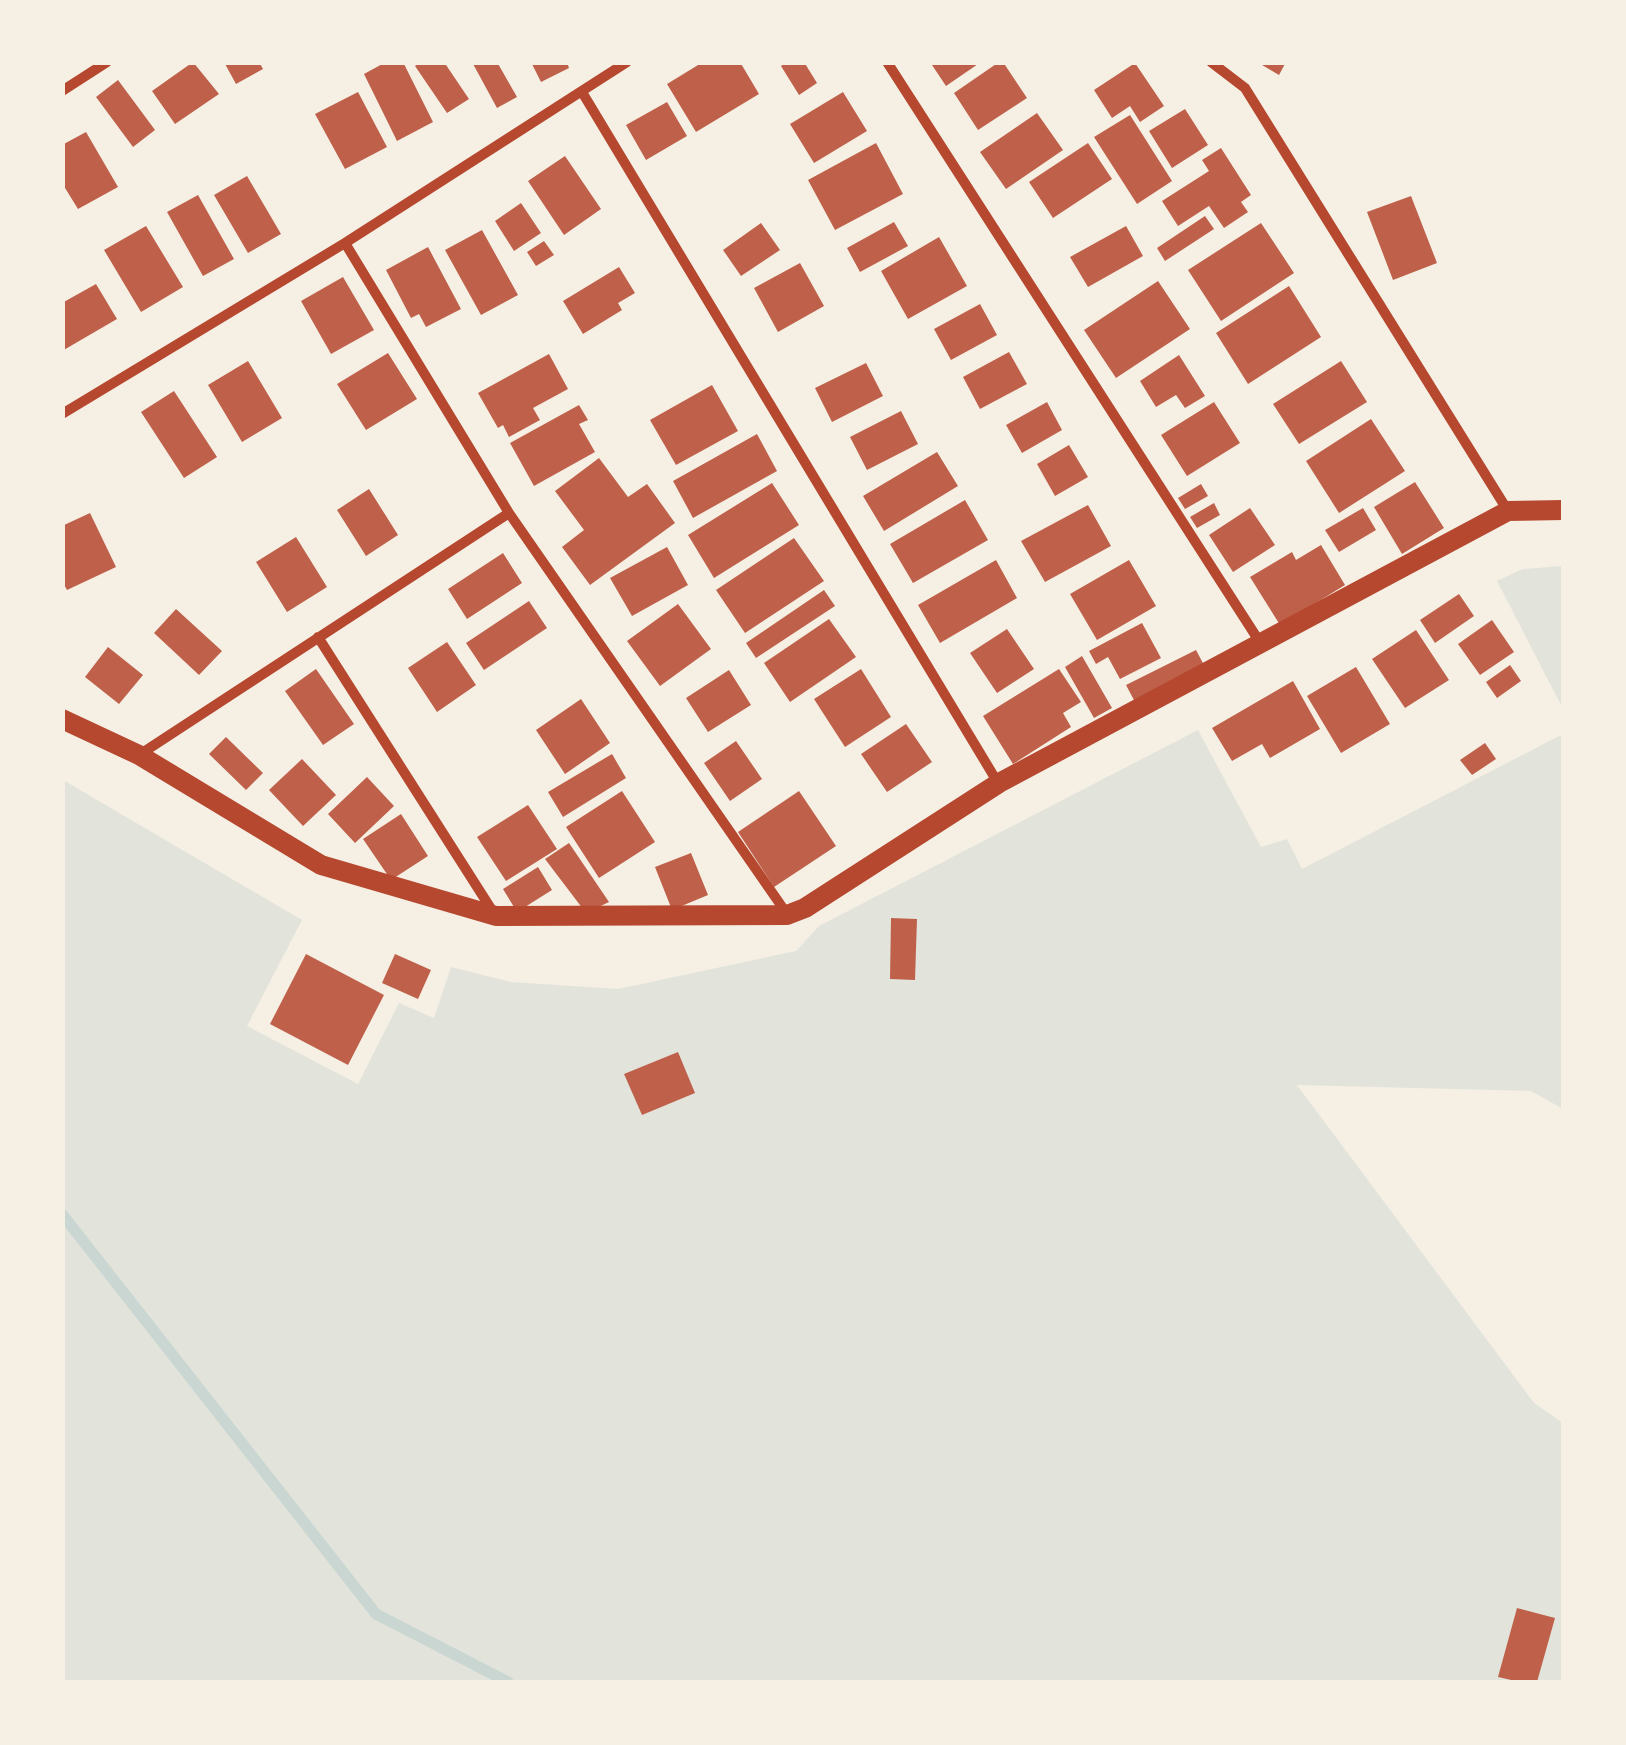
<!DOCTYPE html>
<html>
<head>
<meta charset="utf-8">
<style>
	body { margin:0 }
	#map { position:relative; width:1626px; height:1745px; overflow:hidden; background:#f6efe4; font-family:Overpass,sans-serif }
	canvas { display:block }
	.frame { position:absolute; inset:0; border:65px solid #f6efe4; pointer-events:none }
</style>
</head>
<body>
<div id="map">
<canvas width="1626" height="1745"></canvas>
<div class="frame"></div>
</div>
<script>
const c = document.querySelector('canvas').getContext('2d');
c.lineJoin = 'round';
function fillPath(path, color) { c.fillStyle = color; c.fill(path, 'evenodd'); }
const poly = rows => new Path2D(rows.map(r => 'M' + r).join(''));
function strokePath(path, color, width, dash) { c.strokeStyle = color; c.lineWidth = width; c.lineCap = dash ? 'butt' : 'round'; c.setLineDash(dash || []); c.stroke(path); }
const green = poly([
	[1563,566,1564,566,1563,709,1497,581,1523,569],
	[1198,730,1261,847,1287,839,1302,869,1563,734,1563,1109,1531,1091,1297,1085,1534,1403,1563,1423,1563,1682,63,1682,63,780,302,920,247,1026,358,1084,399,1003,434,1018,451,967,511,982,618,989,796,951,819,926]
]);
const stream = poly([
	[62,1214,376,1614,508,1682]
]);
const building = poly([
	[193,62,219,94,175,124,152,91],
	[224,62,259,62,263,69,236,84],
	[386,62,403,62,433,122,397,141,364,74],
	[420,62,444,62,469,99,447,113,415,66],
	[472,62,497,62,517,97,497,108],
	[531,62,567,62,569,68,541,82],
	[703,62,740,62,759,94,696,132,667,84],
	[786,62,804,62,817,83,799,95,781,66],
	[930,62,981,62,946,86],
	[999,62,1003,62,1027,98,978,130,954,93],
	[1257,62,1286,62,1279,75],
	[1135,63,1164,106,1140,122,1130,106,1112,118,1094,90],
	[118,80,155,130,133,147,96,97],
	[358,92,387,147,345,169,315,114],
	[843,92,867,131,814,163,790,124],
	[667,102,687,136,646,160,626,125],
	[1185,109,1208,145,1172,168,1149,131],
	[1037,113,1063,150,1006,189,980,152],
	[1130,115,1172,181,1137,204,1094,137],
	[86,132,118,187,78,209,62,183,62,145],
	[876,143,903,194,835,230,808,180],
	[1088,143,1112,179,1053,218,1029,182],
	[1221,148,1251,195,1241,202,1248,212,1224,228,1209,206,1178,226,1162,201,1209,171,1202,160],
	[565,156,601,209,564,235,528,181],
	[247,176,281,234,248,253,214,195],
	[198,195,234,259,203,276,167,212],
	[1411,196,1437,263,1393,280,1367,212],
	[521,203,541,233,514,251,495,221],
	[1205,216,1214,229,1165,261,1157,248],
	[894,222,908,246,860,272,847,248],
	[761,223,780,250,741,276,723,250],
	[1261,223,1294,273,1221,321,1188,270],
	[146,226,183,287,141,312,104,250],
	[1126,226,1143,256,1088,287,1070,257],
	[482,230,518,295,481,315,445,250],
	[939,237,967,286,908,319,881,271],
	[544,241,554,255,536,266,527,252],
	[428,247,461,309,426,327,419,314,411,318,386,270],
	[800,263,824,306,778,332,754,288],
	[619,267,635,293,618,303,622,310,583,334,563,301],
	[343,277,374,330,331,354,301,301],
	[1158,281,1190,329,1116,378,1084,330],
	[96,284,117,319,62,351,62,303],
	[1289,286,1321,337,1248,384,1216,333],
	[980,304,997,335,951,360,934,329],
	[1009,352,1027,384,980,409,963,377],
	[388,353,417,399,366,430,337,384],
	[549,354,568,389,533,408,540,420,509,437,503,425,498,428,478,393],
	[1179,355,1205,396,1185,408,1176,395,1156,407,1140,381],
	[248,361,282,418,242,442,208,385],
	[1341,361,1367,402,1299,444,1273,404],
	[866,363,883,396,832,422,815,388],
	[712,385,738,431,676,465,650,420],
	[174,391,217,457,184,478,141,412],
	[1047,402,1062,430,1022,453,1006,425],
	[1214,402,1240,443,1187,476,1161,435],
	[579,405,588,420,579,424,595,452,534,486,510,443],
	[901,411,918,444,867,470,850,437],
	[1371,419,1405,471,1339,513,1306,461],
	[757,434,777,471,693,518,673,481],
	[1069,445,1088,477,1055,496,1037,464],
	[937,452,958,486,884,531,863,496],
	[599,458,628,497,647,484,675,523,590,585,562,547,584,530,555,491],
	[1415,482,1444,528,1402,554,1374,507],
	[772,483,799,525,714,578,688,535],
	[1201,484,1208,496,1185,509,1178,498],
	[369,489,398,535,366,556,337,510],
	[965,500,988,540,913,583,890,544],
	[1214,503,1220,515,1197,528,1190,517],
	[1088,505,1111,546,1045,582,1021,541],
	[1250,508,1275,545,1233,572,1209,535],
	[1363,508,1376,530,1339,552,1325,530],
	[90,513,116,567,67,590,62,581,62,526],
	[296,537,327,587,287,612,256,562],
	[794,538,824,581,745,633,716,590],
	[1321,545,1345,585,1280,625,1250,577,1292,552,1296,560],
	[667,547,688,585,632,616,610,578],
	[503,553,522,583,467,619,448,589],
	[996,560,1017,598,940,643,918,605],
	[1129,560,1156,606,1097,640,1070,594],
	[824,590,835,606,756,658,746,643],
	[1459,594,1474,616,1435,643,1420,620],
	[529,601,547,628,484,670,466,643],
	[678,604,711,649,660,686,627,641],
	[176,609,222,651,199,675,154,633],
	[829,619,856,657,790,702,764,663],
	[1492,620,1514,652,1480,675,1458,644],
	[1142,623,1161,658,1120,679,1108,657,1096,664,1089,651],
	[1007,629,1034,669,997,693,970,653],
	[1416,630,1449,680,1405,708,1372,659],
	[447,642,476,685,437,712,408,668],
	[108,647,143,675,119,704,85,677],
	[1196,650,1205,667,1135,702,1126,685],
	[1082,656,1112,708,1094,718,1065,667],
	[1510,665,1521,681,1497,698,1486,682],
	[1356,667,1390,724,1341,753,1307,696],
	[316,669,354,724,323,745,285,691],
	[861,669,891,717,845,747,814,699],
	[1059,669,1081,702,1063,713,1071,727,1013,764,983,716],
	[729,670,751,705,708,732,686,698],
	[1293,681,1320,729,1270,758,1262,744,1232,761,1212,728],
	[581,699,610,743,565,774,536,730],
	[906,724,932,762,887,792,861,754],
	[226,737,263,773,246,790,209,754],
	[736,741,762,779,730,801,704,763],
	[1485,743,1496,759,1472,775,1460,760],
	[612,754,626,778,563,817,548,792],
	[302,759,336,795,303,826,269,790],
	[367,777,394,806,355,843,328,814],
	[622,791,655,842,599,878,566,827],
	[799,791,836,846,774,887,738,832],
	[528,805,557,849,506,881,477,837],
	[401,814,428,856,391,880,363,839],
	[569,843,609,902,586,913,545,859],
	[691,853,708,895,672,910,655,867],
	[538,867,552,890,517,912,503,889],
	[891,918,917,919,915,980,890,979],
	[306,954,384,995,348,1065,270,1024],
	[395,954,431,970,418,999,382,983],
	[678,1052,695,1093,642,1115,624,1074],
	[1517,1608,1555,1618,1537,1682,1520,1682,1498,1677]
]);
const minor = poly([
	[887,62,1261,644],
	[1211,62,1245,88,1508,511],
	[62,91,107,62],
	[582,92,998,783],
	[345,243,509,513,787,914],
	[62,414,345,243,627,62],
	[318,637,495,915],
	[139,755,509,513]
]);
const secondary = poly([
	[62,719,139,755,321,865,496,916,787,915,805,908,999,783,1508,511,1564,510]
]);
fillPath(green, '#e2e4dc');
strokePath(stream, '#c9d6d2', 11);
fillPath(building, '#bf614a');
strokePath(minor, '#b5482f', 10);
strokePath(secondary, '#b5482f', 20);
</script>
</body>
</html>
